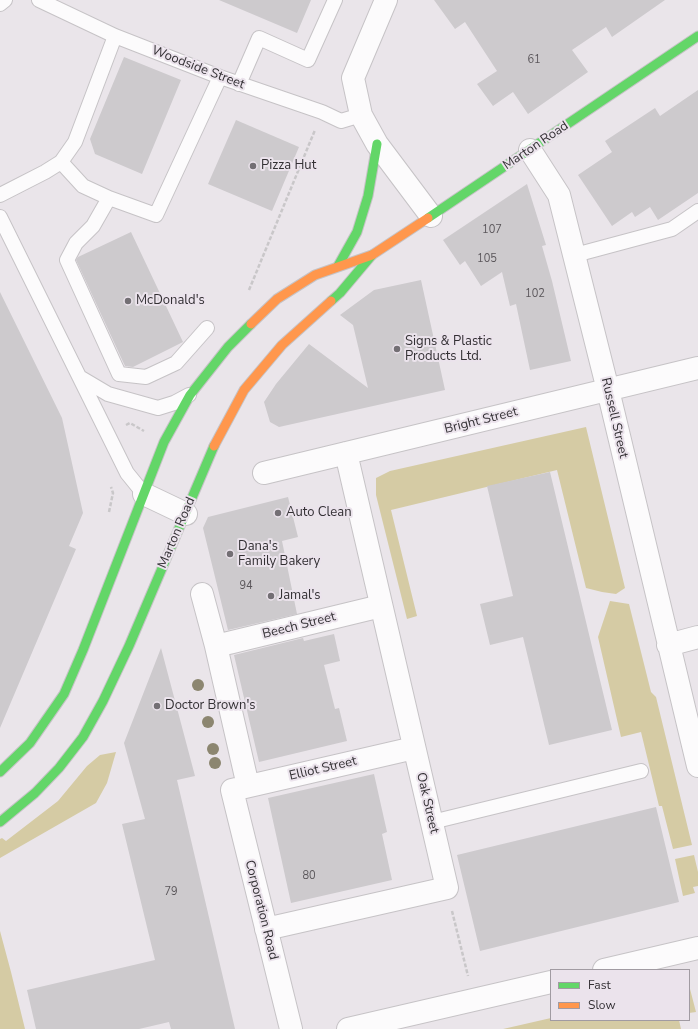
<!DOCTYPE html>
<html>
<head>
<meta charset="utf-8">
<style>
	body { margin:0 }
	#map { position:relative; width:698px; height:1029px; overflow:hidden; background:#eae5ea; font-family:"Nunito Sans",sans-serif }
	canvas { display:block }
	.legend { position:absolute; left:550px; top:969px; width:140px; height:52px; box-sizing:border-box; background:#ebe3ec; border:1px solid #a19ba2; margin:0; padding:5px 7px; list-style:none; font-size:12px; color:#333034 }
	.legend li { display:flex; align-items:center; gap:8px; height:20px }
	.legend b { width:20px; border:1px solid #a19ba2 }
</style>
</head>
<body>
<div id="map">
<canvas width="698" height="1029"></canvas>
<ul class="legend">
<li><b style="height:5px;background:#63d668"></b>Fast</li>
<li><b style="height:5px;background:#ff974d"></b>Slow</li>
</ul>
</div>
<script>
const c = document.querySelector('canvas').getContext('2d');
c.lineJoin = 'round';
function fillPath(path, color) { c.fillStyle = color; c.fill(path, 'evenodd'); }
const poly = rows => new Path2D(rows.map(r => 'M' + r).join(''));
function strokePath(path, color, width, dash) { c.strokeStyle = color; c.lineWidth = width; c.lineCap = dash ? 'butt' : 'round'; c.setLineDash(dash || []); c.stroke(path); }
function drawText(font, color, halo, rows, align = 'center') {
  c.font = font + ' "Nunito Sans",sans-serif'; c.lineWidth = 4; c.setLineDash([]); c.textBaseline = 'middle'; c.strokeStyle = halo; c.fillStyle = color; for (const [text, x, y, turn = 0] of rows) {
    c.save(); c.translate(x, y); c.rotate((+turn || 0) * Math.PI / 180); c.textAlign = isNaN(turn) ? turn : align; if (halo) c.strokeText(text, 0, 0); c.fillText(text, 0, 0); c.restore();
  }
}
const green = poly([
	[586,427,625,588,616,594,602,592,586,588,557,470,391,510,417,616,407,619,376,495,376,478,390,471],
	[610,601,629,604,651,692,656,697,692,845,673,849,662,806,659,806,641,732,621,737,598,637],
	[116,752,107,783,96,803,0,858,0,839,2,838,6,841,58,801,87,766,100,755],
	[694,855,698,872,698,886,693,887,695,893,683,896,675,859],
	[0,931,11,972,25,1029,0,1029],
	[689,985,696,1012,689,1013],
	[551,1018,551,1020,679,1020,681,1029,503,1029]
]);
const building = poly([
	[219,0,311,0,297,33],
	[434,0,665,0,612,37,606,27,572,50,588,72,528,114,513,92,493,106,477,84,497,71,465,22,455,29],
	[124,57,181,80,142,174,95,154,90,139],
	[698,90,698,193,658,220,650,207,635,217,632,212,612,226,578,175,612,152,605,141,655,108,660,116],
	[236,120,299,147,272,211,208,184],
	[527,184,546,245,542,246,552,281,571,361,530,370,516,304,510,306,502,272,481,286,465,261,460,265,443,240],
	[131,232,183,342,133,367,125,366,76,260,78,257],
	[421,280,445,390,279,427,270,422,264,402,276,384,309,344,368,388,353,325,340,315,374,290],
	[0,292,62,418,83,513,69,546,76,549,0,728],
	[550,472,612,730,549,745,523,637,490,645,480,604,513,596,487,486],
	[288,497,298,537,282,541,297,614,228,630,203,528,208,517],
	[334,634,340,661,324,665,335,709,339,708,347,741,259,762,234,655,303,638,304,641],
	[161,648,195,776,177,780,235,1029,171,1029,169,1022,139,1029,36,1029,27,990,155,960,122,824,145,819,124,743],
	[374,774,387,832,382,834,392,880,291,903,268,798],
	[656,807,679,902,480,951,457,855]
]);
const path = poly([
	[249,290,315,130],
	[126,425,130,423,144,431],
	[109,512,113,493,111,487],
	[452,911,468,976]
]);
const lane = poly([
	[39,0,115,36,220,77,322,112,341,121,361,115],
	[0,4,5,0],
	[239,84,259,38,308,60,335,0],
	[61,162,83,186,109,198,156,215,220,77],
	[0,195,45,172,61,162,75,142,115,36],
	[109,198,93,226,76,243,67,260,119,374,146,377,176,363,207,328],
	[0,217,127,473,144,494],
	[575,255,672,229,698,211],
	[81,378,108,394,158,408,174,403,189,395],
	[432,822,641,771]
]);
const street = poly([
	[386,0,353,78,361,115,377,144,431,216],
	[530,150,559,195,608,390,698,766],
	[264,473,698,368],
	[144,494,186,514],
	[202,594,216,646,248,786],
	[668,645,698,637],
	[216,646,381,606],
	[266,929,447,888,346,453],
	[604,970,698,948],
	[291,1029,232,790,414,748],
	[348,1029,551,982]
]);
const fast = poly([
	[428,218,698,36],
	[338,266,357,232,368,196,377,144],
	[331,301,340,293,372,255],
	[0,772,30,743,64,694,83,650,164,442,190,395,228,347,251,324],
	[0,822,35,793,59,768,83,737,103,701,129,646,214,446]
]);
const slow = poly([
	[251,324,277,299,315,275,372,255,428,218],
	[214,446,244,390,282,345,331,301]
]);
const trees = [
	[198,685],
	[208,722],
	[213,749],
	[215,763]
];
const markers = [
	[253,166,4,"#736f74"],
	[128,301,4,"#736f74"],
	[397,349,4,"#736f74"],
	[278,513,4,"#736f74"],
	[230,554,4,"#736f74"],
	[271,596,4,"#736f74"],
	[157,706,4,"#736f74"]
];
const numberNames = [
	["61",534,60],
	["107",492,230],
	["105",487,259],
	["102",535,294],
	["94",246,586],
	["80",309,876],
	["79",171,892]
];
const streetNames = [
	["Woodside Street",198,68,21],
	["Marton Road",536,146,-34],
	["Russell Street",614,418,77],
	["Bright Street",481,421,-14],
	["Marton Road",177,533,-67],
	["Beech Street",299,626,-14],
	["Elliot Street",323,769,-13],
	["Oak Street",427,803,77],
	["Corporation Road",261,910,76]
];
const poiNames = [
	["Pizza Hut",261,166],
	["McDonald's",136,301],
	["Signs & Plastic",405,342],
	["Products Ltd.",405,357],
	["Auto Clean",286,513],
	["Dana's",238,547],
	["Family Bakery",238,562],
	["Jamal's",279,596],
	["Doctor Brown's",165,706]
];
fillPath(green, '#d5cba4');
fillPath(building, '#cdcacd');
strokePath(lane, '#c6c3c6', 16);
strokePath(street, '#c6c3c6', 24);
strokePath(fast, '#c6c3c6', 11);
strokePath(slow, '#c6c3c6', 11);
strokePath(path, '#c9c7c9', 2.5, [4, 2]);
strokePath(lane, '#fcfbfc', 14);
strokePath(street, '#fcfbfc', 22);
strokePath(fast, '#63d668', 9);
strokePath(slow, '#ff974d', 9);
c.fillStyle = '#8c8670';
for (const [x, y] of trees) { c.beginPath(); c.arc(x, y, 6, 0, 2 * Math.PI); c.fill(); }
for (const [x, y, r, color] of markers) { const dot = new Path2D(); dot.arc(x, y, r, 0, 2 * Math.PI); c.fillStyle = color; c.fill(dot); strokePath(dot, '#ebe3ec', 1.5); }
drawText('11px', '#5a565a', null, numberNames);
drawText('13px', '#333034', '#ebe3ec', streetNames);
drawText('13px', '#333034', '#ebe3ec', poiNames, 'left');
</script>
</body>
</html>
